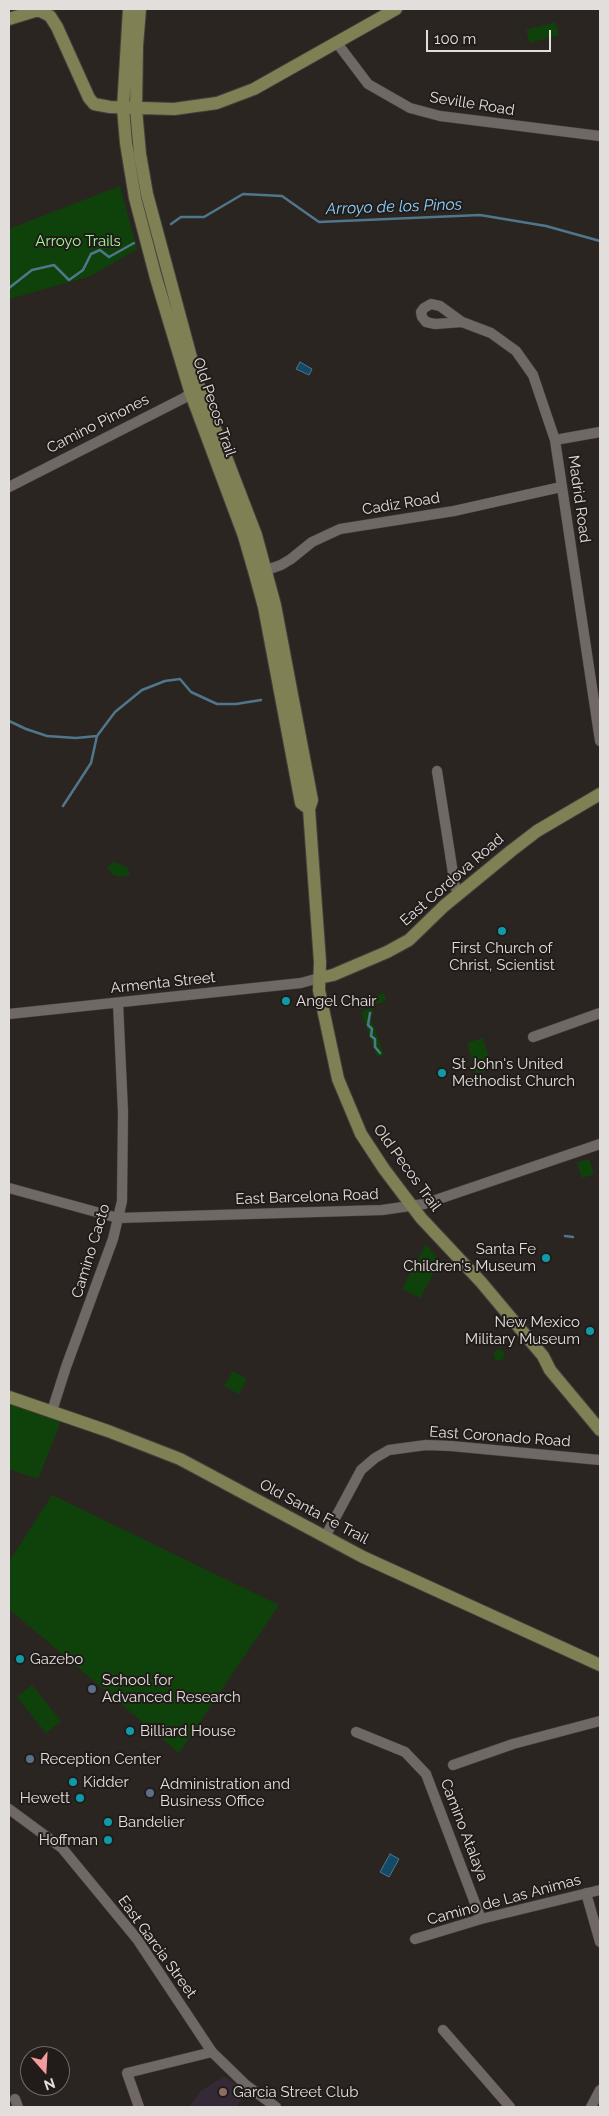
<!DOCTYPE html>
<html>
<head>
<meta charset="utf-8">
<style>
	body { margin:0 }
	#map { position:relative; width:609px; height:2116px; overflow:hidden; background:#2b2522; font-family:Raleway,sans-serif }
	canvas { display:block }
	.frame { position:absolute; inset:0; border:10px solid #e2dedc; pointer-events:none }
	.north { position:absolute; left:20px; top:2046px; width:50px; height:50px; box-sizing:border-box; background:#211c19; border:1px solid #6e6a67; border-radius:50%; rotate:161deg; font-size:14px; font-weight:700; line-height:20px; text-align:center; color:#e2dedc }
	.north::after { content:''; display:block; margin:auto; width:18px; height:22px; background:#f59b9c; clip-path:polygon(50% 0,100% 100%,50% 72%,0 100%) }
	.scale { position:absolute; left:426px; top:30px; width:125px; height:22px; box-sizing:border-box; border:2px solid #e2dedc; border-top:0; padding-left:6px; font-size:15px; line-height:18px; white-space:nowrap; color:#e2dedc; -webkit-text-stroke:4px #211c19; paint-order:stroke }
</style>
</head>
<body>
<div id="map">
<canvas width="609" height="2116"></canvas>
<div class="frame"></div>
<div class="north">N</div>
<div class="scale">100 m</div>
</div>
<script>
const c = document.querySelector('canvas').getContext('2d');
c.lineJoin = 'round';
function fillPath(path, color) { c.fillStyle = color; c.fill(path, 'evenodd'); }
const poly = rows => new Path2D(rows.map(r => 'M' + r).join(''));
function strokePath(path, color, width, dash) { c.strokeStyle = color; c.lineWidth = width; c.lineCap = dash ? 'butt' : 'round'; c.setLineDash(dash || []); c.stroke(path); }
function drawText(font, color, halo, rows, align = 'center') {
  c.font = font + ' Raleway,sans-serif'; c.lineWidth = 4; c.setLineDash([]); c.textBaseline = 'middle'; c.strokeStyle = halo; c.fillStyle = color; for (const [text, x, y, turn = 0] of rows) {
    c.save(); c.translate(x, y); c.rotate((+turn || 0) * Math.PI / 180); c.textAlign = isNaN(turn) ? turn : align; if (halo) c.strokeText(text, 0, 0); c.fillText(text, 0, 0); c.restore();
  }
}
const education = poly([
	[224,2076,247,2092,236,2107,189,2107,201,2091]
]);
const green = poly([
	[555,22,559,35,530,43,526,30],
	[120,186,137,249,91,276,9,299,9,229],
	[114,862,127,867,130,875,123,877,113,875,107,867],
	[384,993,386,1001,376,1004,373,997],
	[369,998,371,1006,360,1009,358,1002],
	[372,1008,374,1014,370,1016,384,1055,377,1057,361,1012],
	[483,1038,492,1069,476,1074,467,1043],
	[589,1159,594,1174,582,1178,577,1163],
	[426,1244,440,1261,420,1298,402,1289],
	'493.5 1355a5.5 5.5 0 1 1 11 0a5.5 5.5 0 1 1-11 0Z',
	[233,1371,247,1379,239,1394,224,1386],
	[9,1402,61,1421,38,1479,9,1469],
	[52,1495,279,1605,179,1753,9,1609,9,1562],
	[32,1685,61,1721,46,1733,17,1697]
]);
const water = poly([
	[300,362,312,369,309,375,296,369,300,362],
	[390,1854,399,1859,389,1877,380,1872,390,1854]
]);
const stream = poly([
	[171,224,181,217,204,217,243,194,282,196,319,222,480,215,546,226,600,241],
	[9,288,32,270,54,265,69,280,83,270,91,254,100,250,109,257,134,243],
	[9,721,26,729,47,736,76,738,97,736],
	[63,806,91,763,97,736,115,712,142,690,165,681,180,679,191,692,217,704,236,704,261,700],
	[370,1013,368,1025,372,1029,371,1036,375,1039,375,1047,380,1053],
	[565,1236,573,1237]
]);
const street = poly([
	[337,43,368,84,410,108,440,116,600,136],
	[462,322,440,306,431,304,424,308,421,312,422,317,426,322,435,324,462,322,491,333,516,351,533,375,555,440,600,741],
	[555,440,600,432],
	[9,487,184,398,196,389],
	[258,573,281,565,291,559,312,542,340,529,454,511,561,487],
	[437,771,455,886,459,895],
	[9,1014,301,983,319,978],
	[533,1037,600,1013],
	[9,1188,118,1218,382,1210,424,1204,600,1144],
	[52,1411,66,1367,113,1239,122,1201,123,1112,118,1003],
	[325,1537,361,1470,375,1458,389,1450,426,1445,451,1446,600,1460],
	[356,1732,405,1752,426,1774,481,1919],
	[453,1765,513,1744,600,1721],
	[9,1809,62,1848,137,1939,212,2052,246,2085,276,2107],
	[586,1893,600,1942],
	[415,1939,481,1919,600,1890],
	[443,2030,510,2107],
	[15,2099,18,2107],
	[139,2107,127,2073,212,2052],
	[591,2107,600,2090]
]);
const secondary = poly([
	[129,9,123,108,126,143,135,198,156,278,191,394,244,536,255,574,264,607,301,803,309,809],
	[140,9,137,46,136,109,140,154,147,194,199,387,256,535,275,605,312,800,309,809,320,962,319,990,338,1079,361,1134,384,1169,421,1218,481,1282,543,1356,550,1370,600,1430],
	[9,19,35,11,40,11,50,16,57,27,89,98,94,104,110,107,174,109,217,103,254,89,396,9],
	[319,978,333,975,387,952,409,940,444,906,511,851,537,831,600,794],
	[9,1397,108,1431,180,1459,363,1557,600,1665]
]);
const markers = [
	[502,931,5,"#0f9aa8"],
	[286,1001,5,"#0f9aa8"],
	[442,1073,5,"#0f9aa8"],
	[546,1258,5,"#0f9aa8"],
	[590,1331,5,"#0f9aa8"],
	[20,1659,5,"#0f9aa8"],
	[92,1689,5,"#5c6f8a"],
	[130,1731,5,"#0f9aa8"],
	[30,1759,5,"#5c6f8a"],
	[73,1782,5,"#0f9aa8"],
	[150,1793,5,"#5c6f8a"],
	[80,1798,5,"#0f9aa8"],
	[108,1822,5,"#0f9aa8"],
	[108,1840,5,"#0f9aa8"],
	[223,2092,5,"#8d6e63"]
];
const streetNames = [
	["Seville Road",472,104,9],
	["Old Pecos Trail",214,407,71],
	["Camino Pinones",98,424,-27],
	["Madrid Road",579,499,82],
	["Cadiz Road",401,504,-9],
	["East Cordova Road",452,880,-41],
	["Armenta Street",163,983,-6],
	["Old Pecos Trail",407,1168,54],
	["East Barcelona Road",307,1197,-2],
	["Camino Cacto",91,1251,-73],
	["East Coronado Road",500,1437,4],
	["Old Santa Fe Trail",314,1512,28],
	["Camino Atalaya",464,1830,69],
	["Camino de Las Animas",504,1900,-15],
	["East Garcia Street",157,1947,54]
];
const parkNames = [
	["Arroyo Trails",78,241]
];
const poiNames = [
	["First Church of",502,948,"center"],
	["Christ, Scientist",502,965,"center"],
	["Angel Chair",296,1001],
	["St John's United",452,1064],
	["Methodist Church",452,1081],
	["Santa Fe",536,1249,"right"],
	["Children's Museum",536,1266,"right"],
	["New Mexico",580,1322,"right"],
	["Military Museum",580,1339,"right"],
	["Gazebo",30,1659],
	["School for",102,1680],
	["Advanced Research",102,1697],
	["Billiard House",140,1731],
	["Reception Center",40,1759],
	["Kidder",83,1782],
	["Administration and",160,1784],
	["Business Office",160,1801],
	["Hewett",70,1798,"right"],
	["Bandelier",118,1822],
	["Hoffman",98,1840,"right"],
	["Garcia Street Club",233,2092]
];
const waterNames = [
	["Arroyo de los Pinos",394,207,-2]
];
fillPath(education, '#352937');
fillPath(green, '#0f420b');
fillPath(water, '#124a68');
strokePath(water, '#50768b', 1);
strokePath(stream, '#50768b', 2.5);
strokePath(street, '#45403d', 11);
strokePath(secondary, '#45403d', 14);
strokePath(street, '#6f6865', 10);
strokePath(secondary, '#7f8155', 12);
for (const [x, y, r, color] of markers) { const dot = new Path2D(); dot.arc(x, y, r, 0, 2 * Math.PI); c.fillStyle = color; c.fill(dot); strokePath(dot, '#211c19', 2); }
drawText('15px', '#e2dedc', '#211c19', streetNames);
drawText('15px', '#a0f997', '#211c19', parkNames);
drawText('15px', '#e2dedc', '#211c19', poiNames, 'left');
drawText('italic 16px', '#8bd1fd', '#211c19', waterNames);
</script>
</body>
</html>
